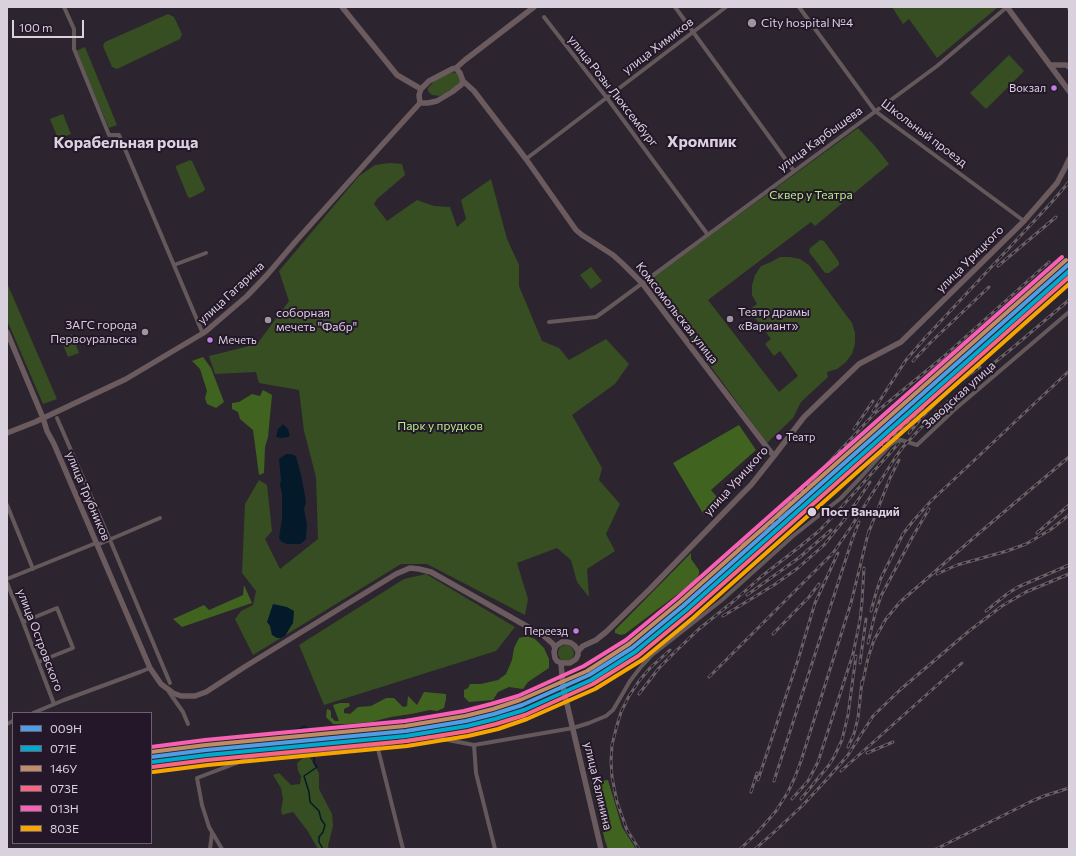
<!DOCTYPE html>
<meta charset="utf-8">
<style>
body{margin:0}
#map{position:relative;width:1076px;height:856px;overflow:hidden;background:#2c252f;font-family:Commissioner,sans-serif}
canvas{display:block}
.frame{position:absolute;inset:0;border:8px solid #dad1de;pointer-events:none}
.legend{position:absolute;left:12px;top:712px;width:140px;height:132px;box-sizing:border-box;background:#241729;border:1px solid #6d6171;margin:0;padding:5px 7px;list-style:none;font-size:12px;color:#dad1de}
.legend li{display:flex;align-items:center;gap:8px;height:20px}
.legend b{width:20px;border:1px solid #6d6171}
.scale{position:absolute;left:12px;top:20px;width:72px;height:18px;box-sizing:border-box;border:2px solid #dad1de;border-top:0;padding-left:5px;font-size:12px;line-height:14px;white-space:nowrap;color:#dad1de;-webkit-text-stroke:3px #241729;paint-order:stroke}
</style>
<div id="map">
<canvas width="1076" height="856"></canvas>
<div class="frame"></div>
<ul class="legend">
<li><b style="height:5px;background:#4d9ee5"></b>009Н</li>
<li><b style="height:5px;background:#00a9ce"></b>071Е</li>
<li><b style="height:5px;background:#c18c65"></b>146У</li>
<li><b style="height:5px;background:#fa6682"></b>073Е</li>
<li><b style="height:5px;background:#f860b3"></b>013Н</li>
<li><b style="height:5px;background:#f7a600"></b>803Е</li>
</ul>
<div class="scale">100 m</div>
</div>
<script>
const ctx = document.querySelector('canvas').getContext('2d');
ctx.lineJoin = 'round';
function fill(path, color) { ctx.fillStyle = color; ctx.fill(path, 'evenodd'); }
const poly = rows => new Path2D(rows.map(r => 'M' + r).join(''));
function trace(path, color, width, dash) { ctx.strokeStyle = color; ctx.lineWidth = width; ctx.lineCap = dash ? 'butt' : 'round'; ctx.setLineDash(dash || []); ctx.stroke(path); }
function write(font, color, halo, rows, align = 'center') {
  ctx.font = font + ' Commissioner,sans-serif'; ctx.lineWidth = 4; ctx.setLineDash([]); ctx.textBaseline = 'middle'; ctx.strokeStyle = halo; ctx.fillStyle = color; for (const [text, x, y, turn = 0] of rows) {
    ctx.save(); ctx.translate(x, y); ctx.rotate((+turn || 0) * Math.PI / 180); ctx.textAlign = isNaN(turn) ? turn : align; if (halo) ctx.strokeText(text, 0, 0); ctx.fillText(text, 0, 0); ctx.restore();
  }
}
fill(poly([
 [892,7,998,7,937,58,909,19,903,24],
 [168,14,174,17,182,34,180,39,117,69,112,67,103,46,105,42],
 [85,47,117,125,109,128,76,51],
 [1009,55,1024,71,986,109,970,93],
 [450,72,457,73,460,77,461,82,446,93,439,96,432,95,428,91,428,88,435,80],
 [63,114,71,134,58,139,50,119],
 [858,128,875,146,889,164,815,226,811,222,708,300,779,392,798,376,780,351,774,356,765,344,771,339,749,310,757,304,752,295,752,285,755,275,761,266,771,262,780,257,790,257,800,259,809,265,852,323,855,333,855,344,852,354,846,362,837,369,827,372,828,377,801,402,793,418,767,443,648,281],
 [190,160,192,161,205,189,204,191,190,198,188,197,176,168,176,166],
 [390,163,402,164,405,175,377,199,374,204,387,221,417,200,434,206,450,207,457,227,466,219,461,200,491,179,507,239,519,265,519,286,542,341,559,348,569,360,606,339,629,364,615,384,572,415,602,468,599,480,620,504,606,534,615,551,587,569,589,597,577,582,571,560,557,548,517,563,528,599,525,615,427,564,401,564,253,655,235,619,241,611,253,605,256,591,242,573,245,504,259,480,267,485,272,531,265,539,280,569,318,539,316,477,304,431,299,390,259,383,256,372,215,374,209,356,257,344,289,301,279,271,359,176,375,165],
 [820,240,824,241,839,262,839,265,829,273,825,273,809,252,810,248],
 [591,267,602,281,591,289,580,275],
 [7,283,57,399,43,404,7,320],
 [72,334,79,353,68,357,61,339],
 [426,574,515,627,496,651,324,705,299,645,404,579],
 '558 653a8 8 0 1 1 16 0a8 8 0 1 1-16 0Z',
 [309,756,319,773,319,789,332,814,333,826,328,846,329,849,318,849,307,830,293,812,282,815,281,810,283,799,281,788,273,775,279,773,291,785,300,784,301,776,298,771,297,763,304,757]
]), '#364e21');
fill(poly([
 [203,357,211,368,224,402,216,408,207,404,205,398,207,391,200,369,192,361],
 [263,390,272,395,268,437,265,447,264,473,259,475,253,430,240,419,238,412,232,409,232,403,239,402,252,394,260,396],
 [739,425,756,450,711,490,721,502,704,515,673,463],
 [691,553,691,559,699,570,699,574,697,578,691,584,625,634,621,635,615,633,615,630],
 [244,585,252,603,182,627,173,619,204,605,209,610,243,595],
 [527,636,535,639,544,648,549,659,549,668,528,682,523,689,509,687,498,692,493,700,469,702,464,697,464,690,468,688,470,684,481,684,498,680,506,674,512,660,514,648,519,638],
 [424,692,446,694,446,699,444,708,437,711,430,710,411,714,391,717,371,722,348,724,333,724,326,717,327,709,330,710,331,712,331,717,335,721,339,721,333,705,340,703,349,703,350,706,344,709,344,713,350,714,358,707,371,706,386,698,394,698,403,707,407,706,408,696,417,705],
 [608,780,622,827,636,849,608,849,605,841,591,782]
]), '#40631f');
fill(poly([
 [283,424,288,429,290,436,288,437,282,438,276,437,278,429],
 [286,454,291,454,296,456,302,479,306,502,304,509,307,524,306,539,304,541,300,544,287,544,282,542,279,538,282,518,282,493,280,485,281,480,279,459],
 [273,604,287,607,294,611,293,623,285,636,281,638,277,638,272,635,270,626,267,622]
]), '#041a2a');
trace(poly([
 [292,730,300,729,304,726,309,730,311,735],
 [314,755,314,763,317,767,304,776,309,792,310,802,319,811,321,819,325,825,323,832,319,837,319,842,323,849]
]), '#041a2a', 1.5);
trace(poly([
 [64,7,74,29,74,49,109,135,119,135,203,334],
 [675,7,794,171],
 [799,7,875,111,1024,221],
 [544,17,607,98,708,235],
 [526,159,726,7],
 [174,265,206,253],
 [549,322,596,317,610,307,937,66,1007,7],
 [57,418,110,540,170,683],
 [7,505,33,569],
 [97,545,160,518],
 [7,579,96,543],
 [7,583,23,622,54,704],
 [23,622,57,608,73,648,38,662],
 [169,692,183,712,188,724],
 [33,713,64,700,140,672,150,668],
 [7,724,13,721],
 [377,745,403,849],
 [474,745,476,773,495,849],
 [210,849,212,833],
 [222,849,209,827,202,805,197,778,255,756,377,745,432,737,474,745,573,728,589,723,606,716,613,710,616,705,630,681,640,668,652,655,722,600,793,536,841,498,863,475,890,445,897,440,901,440,917,445,954,410,1069,312]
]), '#64585b', 4);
trace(poly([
 [342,7,397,75,421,89],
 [1007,7,1069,91],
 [1050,65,1066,65,1069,67],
 [456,68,460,73,463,81,461,85,452,92,437,101,428,103,420,103,419,95,421,89,429,81,452,69,456,68],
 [456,68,465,60,534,7],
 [463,81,474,91,526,159,576,230,582,235,613,255,623,264,642,283,766,446,774,456],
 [7,332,43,418,47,431,54,444,150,668,161,684,173,693,181,696,195,696,206,692,246,666,396,574,410,568,419,569,431,572,544,636,553,644,555,648],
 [7,433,35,422,126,379,205,332,247,296,267,275,296,241,381,146,420,103],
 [562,642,567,642,571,643,575,646,578,651,578,655,576,659,570,663,561,663,557,661,555,658,554,652,555,648,556,646,562,642],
 [578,651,583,646,596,640,606,632,650,589,741,495,751,485,774,456,804,417,859,364,901,342,1024,221,1057,183,1065,168,1069,159],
 [561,663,563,687,601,849]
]), '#6b5b5e', 5.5);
const rail = poly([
 [1068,7,1069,9],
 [998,266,1056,217],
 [913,361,930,343,989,287],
 [974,369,1069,284],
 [873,411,906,360,925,338,1051,203,1069,182],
 [854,429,873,401],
 [909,433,924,415,938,401,960,381,980,367],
 [883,445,923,408],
 [778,514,803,490,875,413,942,358,1049,262],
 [843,517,856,503,870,482],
 [1037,533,1069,505],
 [868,534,890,478,899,460],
 [738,548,799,504],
 [937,574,957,565,1007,551,1026,544,1050,530,1069,515],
 [747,595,800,557,831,530],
 [727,607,762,576,798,548,819,531,837,512,899,443],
 [871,611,876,593,881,578,903,534,913,521,931,501,1069,371],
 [986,611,1007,594,1018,587,1069,565],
 [723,616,774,585,798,568,824,545,848,515],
 [773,634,809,597,819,584],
 [868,643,875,614,881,596,913,536,929,509],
 [860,663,866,619],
 [709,677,833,553,851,527,895,458,903,447,929,419,943,406,973,380,1010,350,1069,300],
 [862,685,868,658,874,640,886,619,900,602,978,534,1069,457],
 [639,694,659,668,676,651,699,629,730,604],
 [848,747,854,734,858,718,862,681],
 [867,753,893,742],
 [841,771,962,663],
 [758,780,798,660,815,603,838,553],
 [774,781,852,540,859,522],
 [751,792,757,773],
 [792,799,808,781,818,762,853,654,860,620,862,602,864,568],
 [801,799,829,765,834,757,842,740,848,715,856,656],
 [769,837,802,806,829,777,848,755,873,716,901,689,969,631,1002,606,1026,592,1069,574],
 [639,849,627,830,617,802,612,777,611,761,612,745,616,729,621,712,629,696,639,681,650,668,670,650],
 [740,849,756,834,776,811,788,792,795,777,801,761,851,603,869,530],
 [755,849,773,833],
 [936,849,1032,801,1044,796,1069,788]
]);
trace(rail, '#6a6165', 3);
trace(rail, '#241729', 1.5, [4.5]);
trace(poly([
 [151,757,206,750,406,731,466,721,494,714,522,705,589,675,632,648,683,606,1069,264]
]), '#4d9ee5', 4);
trace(poly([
 [152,762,207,755,406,736,467,726,495,719,524,710,591,680,635,652,686,610,1069,271]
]), '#00a9ce', 4);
trace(poly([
 [151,752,206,745,405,726,465,716,493,709,520,700,587,671,629,644,680,602,1066,260]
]), '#c18c65', 4);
trace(poly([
 [152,767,207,760,407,741,468,731,496,724,525,715,593,684,638,656,690,613,1069,277]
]), '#fa6682', 4);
trace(poly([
 [151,747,205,740,405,721,464,711,491,704,518,696,584,666,626,640,677,598,1062,257]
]), '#f860b3', 4);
trace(poly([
 [153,772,208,765,407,746,468,736,498,729,527,719,595,689,642,660,693,618,1069,284]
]), '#f7a600', 4);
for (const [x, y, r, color] of [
 [752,23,5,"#9d95a1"],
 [1054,88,3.5,"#c07fdc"],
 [730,319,4,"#9d95a1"],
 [268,320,4,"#9d95a1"],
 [145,332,4,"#9d95a1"],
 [210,340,3.5,"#c07fdc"],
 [779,437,3.5,"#c07fdc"],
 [812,512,5,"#dad1de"],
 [576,631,3.5,"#c07fdc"]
]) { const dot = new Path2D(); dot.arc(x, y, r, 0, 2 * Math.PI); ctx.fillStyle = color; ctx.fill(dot); trace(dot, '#241729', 1.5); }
write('11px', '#dad1de', '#241729', [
 ["Вокзал",1046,88],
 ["Мечеть",218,340,"left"],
 ["Театр",786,437,"left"],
 ["Переезд",568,631]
], 'right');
write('12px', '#dad1de', '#241729', [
 ["City hospital №4",761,23],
 ["Театр драмы",738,312],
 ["«Вариант»",738,326],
 ["соборная",276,313],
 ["мечеть \"Фабр\"",276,327],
 ["ЗАГС города",137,325,"right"],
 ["Первоуральска",137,339,"right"]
], 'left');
write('12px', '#dad1de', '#241729', [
 ["улица Химиков",658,46,-37],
 ["улица Розы Люксембург",613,91,52],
 ["Школьный проезд",924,133,37],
 ["улица Карбышева",820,139,-36],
 ["улица Урицкого",970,259,-45],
 ["улица Гагарина",231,293,-43],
 ["Комсомольская улица",677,313,52],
 ["Заводская улица",959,395,-42],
 ["улица Урицкого",736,481,-48],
 ["улица Трубников",88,496,67],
 ["улица Островского",40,640,69],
 ["улица Калинина",598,786,77]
]);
write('12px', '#b3f086', '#241729', [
 ["Сквер у Театра",811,195],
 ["Парк у прудков",440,426]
]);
write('bold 12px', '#dad1de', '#241729', [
 ["Пост Ванадий",821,512]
], 'left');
write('bold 16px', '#dad1de', '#241729', [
 ["Хромпик",702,142],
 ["Корабельная роща",126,143]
]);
</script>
